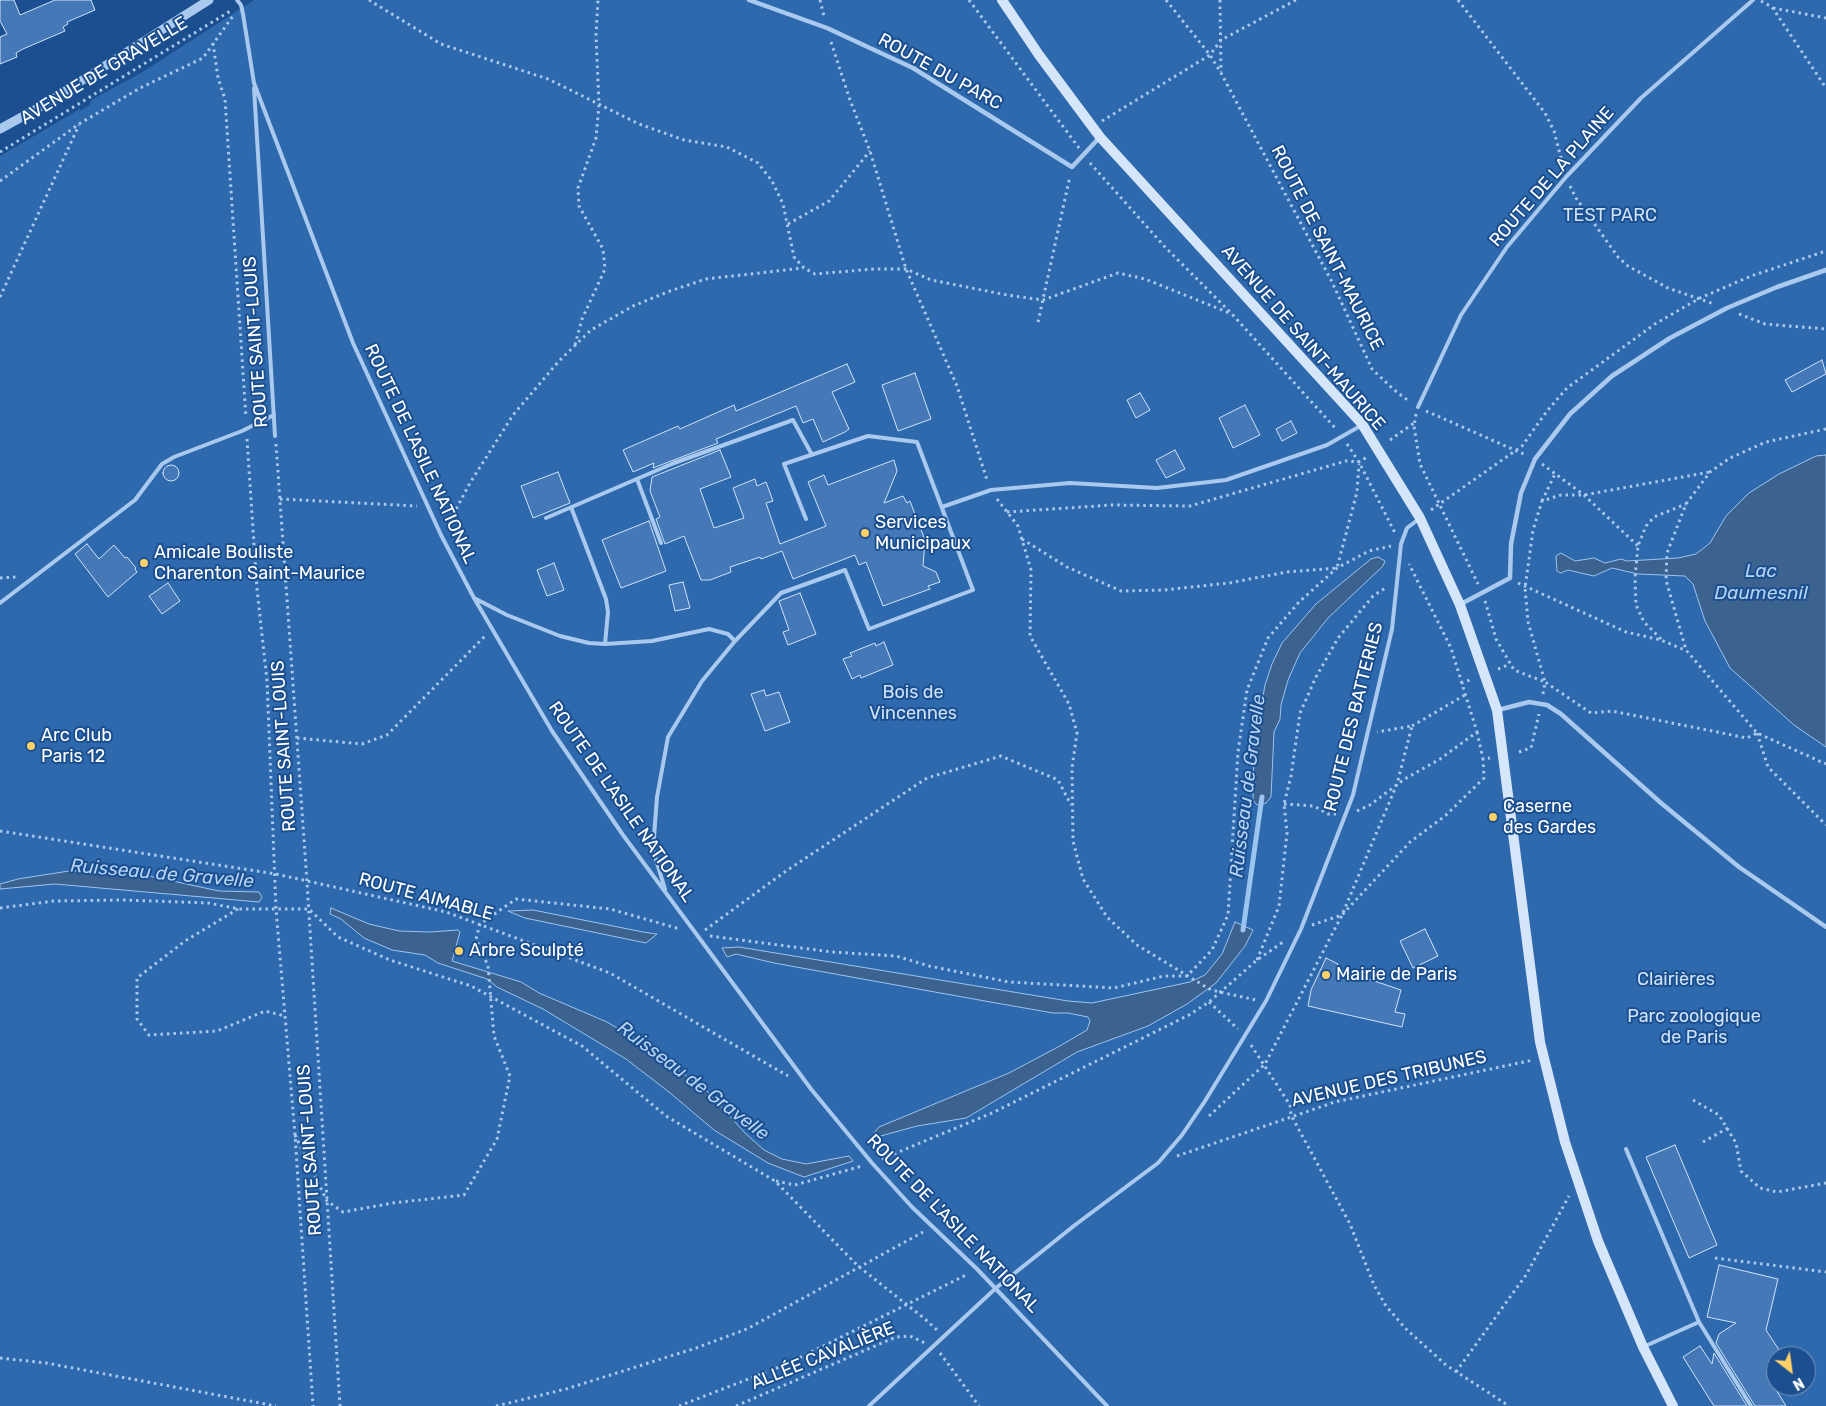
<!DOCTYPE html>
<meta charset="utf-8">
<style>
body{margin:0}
#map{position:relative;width:1826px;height:1406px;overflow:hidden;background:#1b4f8f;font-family:Rubik,sans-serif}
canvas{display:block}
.north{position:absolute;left:1766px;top:1346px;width:50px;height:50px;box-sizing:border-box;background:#1b4f8f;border:1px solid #7695bc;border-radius:50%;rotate:150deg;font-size:14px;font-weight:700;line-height:20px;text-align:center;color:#fff}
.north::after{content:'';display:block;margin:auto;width:18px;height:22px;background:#ffd166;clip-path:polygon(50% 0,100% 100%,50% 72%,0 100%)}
</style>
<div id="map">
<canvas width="1826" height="1406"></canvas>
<div class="north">N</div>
</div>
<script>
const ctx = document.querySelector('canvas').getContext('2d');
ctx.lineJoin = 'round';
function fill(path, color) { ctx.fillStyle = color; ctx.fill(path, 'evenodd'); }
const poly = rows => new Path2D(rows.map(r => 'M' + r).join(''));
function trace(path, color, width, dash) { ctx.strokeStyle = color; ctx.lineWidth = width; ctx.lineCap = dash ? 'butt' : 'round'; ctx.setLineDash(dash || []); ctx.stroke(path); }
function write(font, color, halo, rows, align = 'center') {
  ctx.font = font + ' Rubik,sans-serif'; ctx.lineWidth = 4; ctx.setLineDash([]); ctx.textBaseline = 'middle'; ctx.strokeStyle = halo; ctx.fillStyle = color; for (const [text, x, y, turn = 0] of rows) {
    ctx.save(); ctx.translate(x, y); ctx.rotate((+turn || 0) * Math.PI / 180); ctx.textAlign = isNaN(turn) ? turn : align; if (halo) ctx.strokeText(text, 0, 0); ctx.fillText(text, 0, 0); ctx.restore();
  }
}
fill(poly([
 [254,0,1826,0,1826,1406,0,1406,0,156,80,109,80,111,90,105,91,100,141,73],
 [1776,1356,1806,1356,1806,1386,1776,1386]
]), '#2e69ad');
const water = poly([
 [1826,455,1826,747,1794,725,1730,668,1705,621,1693,584,1685,576,1638,574,1612,568,1594,576,1568,570,1561,573,1557,571,1556,556,1561,553,1575,561,1594,558,1605,563,1621,559,1627,561,1678,558,1696,554,1710,543,1726,516,1749,493,1779,474,1816,456,1826,455],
 [1378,557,1385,561,1383,566,1328,618,1300,653,1288,680,1281,705,1280,719,1274,732,1271,797,1266,803,1257,805,1253,800,1254,747,1265,685,1272,664,1282,643,1316,604,1371,559,1378,557],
 [69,871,108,871,135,873,219,891,259,892,262,897,259,902,55,884,0,889,0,884,18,879,69,871],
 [331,908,369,924,399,931,430,932,458,930,460,932,452,961,521,982,539,993,607,1022,641,1042,708,1092,745,1133,764,1150,782,1159,806,1164,849,1156,853,1161,804,1177,768,1163,714,1130,669,1092,626,1059,543,1009,497,987,487,979,438,963,425,955,392,950,364,938,341,919,330,914,331,908],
 [533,910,643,932,657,934,646,943,525,918,508,911,533,910],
 [1235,922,1253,930,1245,946,1216,983,1187,1004,1148,1026,1077,1052,966,1118,917,1126,877,1137,874,1133,879,1127,1009,1073,1058,1047,1087,1030,1090,1021,1088,1017,1068,1013,1053,1013,996,1003,774,963,736,954,727,957,722,948,739,947,1068,1001,1092,1003,1190,982,1205,975,1222,954,1235,922]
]);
fill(water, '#3c6290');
trace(water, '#9cc4f0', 1);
trace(poly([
 [1243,930,1262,797]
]), '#9cc4f0', 5);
const building = poly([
 [0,0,14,0,20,15,55,0,91,0,95,10,67,22,68,24,63,27,65,31,23,49,16,53,17,57,0,64,0,37,7,34,0,21,0,0],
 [1822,360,1826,374,1792,392,1785,380,1822,360],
 [847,364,855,382,832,392,849,429,845,432,823,442,813,419,803,423,796,406,716,439,718,443,653,468,654,463,633,472,623,450,678,426,680,429,734,405,736,411,847,364],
 [915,373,931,419,898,431,882,385,915,373],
 [1140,393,1150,410,1136,418,1127,400,1140,393],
 [1245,405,1260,435,1233,448,1219,418,1245,405],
 [1291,421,1297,433,1282,441,1276,429,1291,421],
 [720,450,731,477,700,489,714,528,744,518,733,488,755,479,757,486,766,482,773,501,766,503,780,544,826,526,808,482,824,475,828,485,894,460,897,471,884,503,903,496,907,503,910,501,925,540,923,566,936,572,940,582,928,586,930,589,883,606,866,562,859,565,855,555,793,579,782,551,761,559,760,557,730,567,731,572,710,580,701,580,684,536,665,544,656,519,660,517,650,491,652,477,720,450],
 [1175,450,1185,469,1166,478,1156,460,1175,450],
 '163 473a8 8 0 1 1 16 0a8 8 0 1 1-16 0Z',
 [558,472,570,503,533,518,521,486,558,472],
 [649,521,666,571,621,588,602,540,649,521],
 [87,544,99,559,114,545,125,558,127,557,136,568,135,569,137,572,108,597,75,554,87,544],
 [554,563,564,590,547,596,537,570,554,563],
 [683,582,690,608,675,611,669,585,683,582],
 [168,583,180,601,162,614,149,596,168,583],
 [800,593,816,634,788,645,783,632,789,630,779,601,800,593],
 [884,642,893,665,861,678,860,675,852,679,843,659,852,656,850,653,875,643,876,646,884,642],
 [764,690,766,696,779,692,790,722,765,731,751,694,764,690],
 [1425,929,1438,956,1413,968,1400,941,1425,929],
 [1326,958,1338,964,1336,968,1401,990,1395,1012,1405,1014,1402,1027,1308,1006,1311,990,1326,958],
 [1675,1145,1717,1245,1689,1258,1646,1157,1675,1145],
 [1719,1265,1778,1279,1766,1330,1783,1356,1776,1356,1776,1376,1770,1380,1786,1406,1755,1406,1716,1343,1719,1334,1736,1323,1707,1317,1719,1265],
 [1700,1346,1712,1364,1714,1353,1747,1406,1714,1406,1683,1357,1700,1346]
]);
fill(building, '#4478b7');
trace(building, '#cfe3fa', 1);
trace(poly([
 [369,0,441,44,548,79,639,124,684,140,727,147,758,163,772,181,783,204,794,257,804,268,815,274,874,269,906,269,931,280,1007,295,1043,300,1118,273,1145,279,1232,314],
 [820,0,824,16],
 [969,0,1079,148],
 [1166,0,1210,55,1221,73,1332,282,1372,369,1393,389,1410,402],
 [1220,0,1221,72],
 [1458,0,1545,113,1554,131,1563,166],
 [1761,1,1772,7,1826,88],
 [1773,8,1826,18],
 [831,42,850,100,870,151,906,269,957,386,987,480],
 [213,43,218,78,225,99,246,418],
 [1102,121,1210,55,1221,40,1296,0],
 [0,152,232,10],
 [1090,163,1165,247,1232,314,1337,430],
 [0,181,79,124,140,88,203,58,233,16],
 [1570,186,1576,198,1618,257,1628,266,1668,288,1714,304],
 [788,224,829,201,870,151],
 [0,297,79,125],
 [1739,314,1765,324,1826,329],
 [1038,322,1070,176],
 [575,345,582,319,605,269,603,249,579,206,578,188,596,138,599,105,596,35,598,0],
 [1426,411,1526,455],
 [1416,414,1414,426,1420,464,1478,584],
 [1826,429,1766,442,1730,458,1710,472,1686,504,1667,553,1666,580,1686,650,1757,733,1826,764],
 [247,439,257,589,267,681,276,909,295,1135,313,1406],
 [1390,440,1414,423],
 [276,444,307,882,340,1406],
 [1347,444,1359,462,1395,533],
 [1542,464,1584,495,1638,546],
 [280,499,417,506],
 [997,499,1018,526,1031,570,1030,636,1069,704,1077,733,1072,768,1073,841,1083,879,1107,917,1137,945,1211,990,1256,1000],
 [1542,501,1556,472],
 [1431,510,1522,446,1547,411,1567,388,1655,324,1700,298,1751,276,1826,251],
 [1007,512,1112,505,1190,506,1346,461,1359,462,1367,457],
 [447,526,470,483,513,415,559,361,591,330,633,306,670,291,706,279,803,268],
 [1022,539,1067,567,1121,591,1164,590,1229,583,1287,572,1337,568,1357,492,1359,464],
 [0,578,17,577],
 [1518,583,1626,632,1661,640,1685,650],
 [1485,601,1496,639,1514,670,1545,682,1528,622,1525,588,1533,530,1542,501,1561,495,1584,495,1710,472],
 [1661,639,1644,622,1636,605,1635,578,1638,546,1646,526,1654,517,1686,504],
 [1498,669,1510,664],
 [1461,683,1470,680],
 [1543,694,1545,682,1591,713,1612,711,1747,738,1757,733],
 [1412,726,1465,695],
 [1477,732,1483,759],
 [1757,733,1768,767,1826,825],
 [297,738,362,744,387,735,486,635],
 [1519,752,1531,748,1539,714],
 [1284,804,1314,806,1328,814,1336,814],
 [1357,811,1370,805,1403,780,1440,759,1477,732,1451,648,1409,564],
 [0,831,276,874,446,912,610,973,788,1076],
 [0,908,54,901,125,900,208,903,239,909,309,909,338,937,390,960,471,986,582,1046,666,1116,775,1181,858,1266,925,1319,938,1331],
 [238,909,185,941,137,978,137,1019,149,1035,217,1031,265,1011,285,1016],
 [1312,925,1342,915,1410,842,1445,816,1484,778,1483,759,1490,758],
 [705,930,786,871,927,778,1001,756,1058,780,1071,805],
 [710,936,832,952,896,956,929,966,1009,982,1114,988,1164,976,1187,976,1212,950,1228,915,1238,752,1247,690,1268,638,1299,602,1337,568,1369,551,1391,546],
 [1257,960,1279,906,1287,833,1284,804,1291,776,1300,713,1316,677,1338,638,1373,596,1387,587],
 [1209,1002,1238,1029],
 [1251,1045,1290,1105,1291,1115,1350,1224,1374,1285,1386,1306,1406,1329,1446,1365,1509,1406],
 [1693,1100,1719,1115,1736,1143,1741,1171,1760,1188,1777,1192,1826,1183],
 [1209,1116,1265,1064,1342,915,1397,784,1412,726,1377,732],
 [295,1135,327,1201,343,1212,393,1203,464,1195,497,1139,510,1076,494,1036,488,966,476,939,480,924,516,899,610,909,680,929],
 [1703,1142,1728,1128],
 [1177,1156,1335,1102,1533,1060],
 [882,1159,992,1113,1189,1015,1209,1002,1257,960,1283,942],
 [776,1181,795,1185,862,1166],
 [1715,1258,1826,1272],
 [940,1353,979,1406],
 [0,1358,46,1363,276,1406],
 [1456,1372,1526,1275,1569,1196],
 [496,1406,566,1389,696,1348,747,1329,923,1232],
 [679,1406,787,1364,968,1274],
 [736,1406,896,1337,910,1336,925,1343]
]), '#a9c9ee', 3, [2.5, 4]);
trace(poly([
 [237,0,241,5,243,14,254,83,353,343,441,535,474,598,552,731,623,835,811,1089,872,1163,912,1207,977,1269,1107,1406],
 [254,88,275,436],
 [1418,407,1461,315,1507,247,1566,177,1641,98,1753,0],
 [637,479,661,543],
 [571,507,606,599,608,612,605,644],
 [942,507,991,490,1070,483,1157,488,1226,480,1327,445,1362,425],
 [546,518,674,463,793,420,811,453],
 [474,598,507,615,560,636,589,643,605,644,652,641,709,629,728,634,735,641],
 [0,603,135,500,162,464,174,457,242,431,274,415],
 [665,889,653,850,657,797,668,737,702,681,735,641,781,593,845,570,869,629,973,590,917,442,868,436,784,464,806,519],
 [1626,1149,1699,1322,1751,1406],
 [1643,1347,1699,1322],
 [869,1406,996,1288,1075,1225,1158,1163,1182,1135,1205,1101,1266,1001,1301,929,1353,795,1392,629,1401,544,1407,528,1419,519]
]), '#a9c9ee', 4);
trace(poly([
 [749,0,827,28,913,68,1072,167,1100,137],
 [1461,604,1510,578,1511,544,1521,493,1535,459,1570,414,1612,376,1670,338,1727,308,1777,287,1826,270],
 [1498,710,1529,702,1547,705,1561,714,1661,803,1739,867,1826,927]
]), '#a9c9ee', 4.5);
trace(poly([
 [0,129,40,107,209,0]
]), '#a9c9ee', 9);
trace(poly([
 [1002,0,1039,55,1100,137,1362,424,1420,518,1460,605,1497,710,1540,1042,1565,1142,1598,1241,1643,1347,1673,1406]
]), '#d6e6fa', 10);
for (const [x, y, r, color] of [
 [865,533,5,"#ffd166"],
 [144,563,5,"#ffd166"],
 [31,746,5,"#ffd166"],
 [1493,817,5,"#ffd166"],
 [459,951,5,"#ffd166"],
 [1326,975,5,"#ffd166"]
]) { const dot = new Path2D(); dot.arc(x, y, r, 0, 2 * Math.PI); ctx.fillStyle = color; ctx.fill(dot); trace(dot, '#1b4f8f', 2); }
write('18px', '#fff', '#1b4f8f', [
 ["AVENUE DE GRAVELLE",104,71,-31],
 ["ROUTE DU PARC",940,72,29],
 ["ROUTE DE LA PLAINE",1552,177,-49],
 ["ROUTE DE SAINT-MAURICE",1327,248,63],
 ["AVENUE DE SAINT-MAURICE",1303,338,49],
 ["ROUTE SAINT-LOUIS",256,342,-94],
 ["ROUTE DE L'ASILE NATIONAL",420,454,65],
 ["ROUTE DES BATTERIES",1354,717,-76],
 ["ROUTE SAINT-LOUIS",284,746,-94],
 ["ROUTE DE L'ASILE NATIONAL",621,802,55],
 ["ROUTE AIMABLE",426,897,15],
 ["AVENUE DES TRIBUNES",1389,1079,-13],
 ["ROUTE SAINT-LOUIS",310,1150,-94],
 ["ROUTE DE L'ASILE NATIONAL",953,1224,46],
 ["ALLÉE CAVALIÈRE",823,1356,-22]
]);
write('18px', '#cfe3fa', '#1b4f8f', [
 ["TEST PARC",1610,216],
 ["Bois de",913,693],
 ["Vincennes",913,714],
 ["Clairières",1676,980],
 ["Parc zoologique",1694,1017],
 ["de Paris",1694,1038]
]);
write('18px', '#fff', '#1b4f8f', [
 ["Services",875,523],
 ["Municipaux",875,544],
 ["Amicale Bouliste",154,553],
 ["Charenton Saint-Maurice",154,574],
 ["Arc Club",41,736],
 ["Paris 12",41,757],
 ["Caserne",1503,807],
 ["des Gardes",1503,828],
 ["Arbre Sculpté",469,951],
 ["Mairie de Paris",1336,975]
], 'left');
write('italic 19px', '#b5d3f5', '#1b4f8f', [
 ["Lac",1761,572],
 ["Daumesnil",1761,594],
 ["Ruisseau de Gravelle",1248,786,-83],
 ["Ruisseau de Gravelle",162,874,5],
 ["Ruisseau de Gravelle",693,1081,37]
]);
</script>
